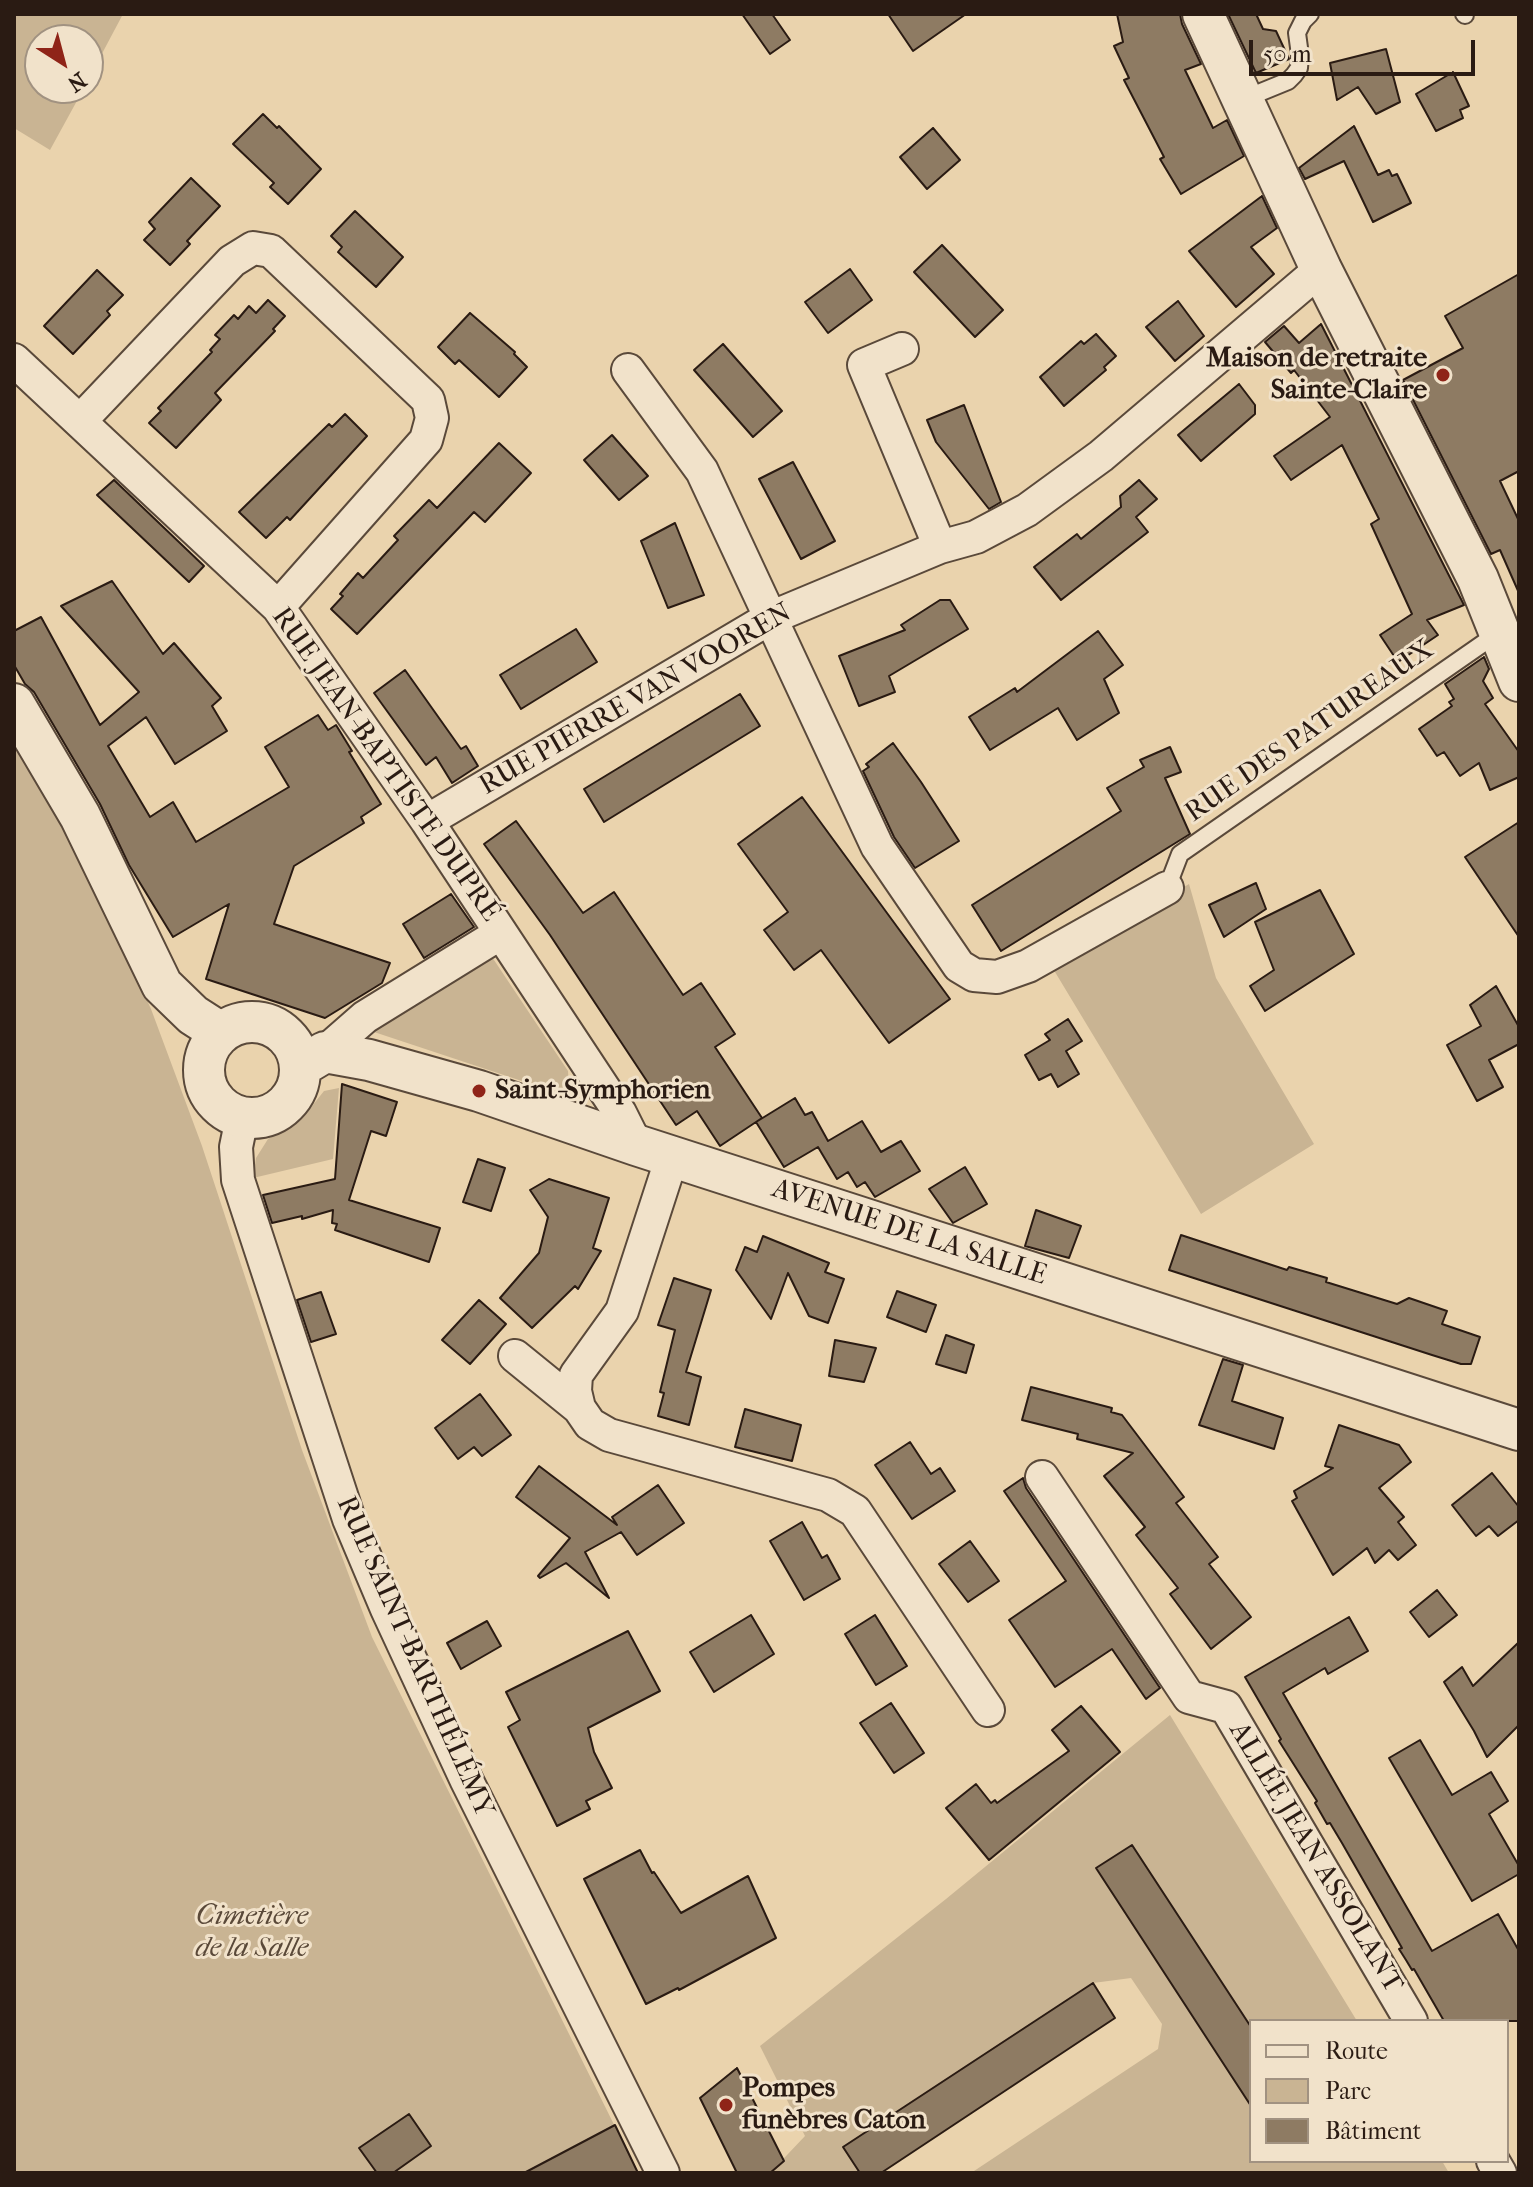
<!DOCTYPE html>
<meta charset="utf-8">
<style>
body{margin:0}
#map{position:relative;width:1533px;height:2187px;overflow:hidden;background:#ead3ad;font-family:"IM FELL French Canon",serif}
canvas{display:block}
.frame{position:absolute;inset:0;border:16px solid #2a1b13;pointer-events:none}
.legend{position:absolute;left:1249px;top:2019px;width:260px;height:144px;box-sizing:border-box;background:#f1e2ca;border:2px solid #a19281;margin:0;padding:10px 14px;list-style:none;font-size:24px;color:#2a1b13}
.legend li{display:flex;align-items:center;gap:16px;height:40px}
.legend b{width:40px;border:2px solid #a19281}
.north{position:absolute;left:24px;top:24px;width:80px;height:80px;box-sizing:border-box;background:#f1e2ca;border:2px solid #a19281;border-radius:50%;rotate:144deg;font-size:22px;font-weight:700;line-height:32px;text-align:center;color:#2a1b13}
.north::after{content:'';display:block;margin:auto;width:28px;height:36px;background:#8f2418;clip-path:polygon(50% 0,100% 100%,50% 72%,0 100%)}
.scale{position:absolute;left:1249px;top:40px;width:226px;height:36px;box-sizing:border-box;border:4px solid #2a1b13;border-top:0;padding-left:10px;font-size:24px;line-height:28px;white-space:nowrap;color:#2a1b13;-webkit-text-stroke:6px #f1e2ca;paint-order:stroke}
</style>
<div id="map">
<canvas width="1533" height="2187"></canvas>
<div class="frame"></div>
<ul class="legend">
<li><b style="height:10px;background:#f1e2ca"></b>Route</li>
<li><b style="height:22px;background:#c9b493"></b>Parc</li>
<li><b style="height:22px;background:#8e7b63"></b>Bâtiment</li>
</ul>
<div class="north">N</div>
<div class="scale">50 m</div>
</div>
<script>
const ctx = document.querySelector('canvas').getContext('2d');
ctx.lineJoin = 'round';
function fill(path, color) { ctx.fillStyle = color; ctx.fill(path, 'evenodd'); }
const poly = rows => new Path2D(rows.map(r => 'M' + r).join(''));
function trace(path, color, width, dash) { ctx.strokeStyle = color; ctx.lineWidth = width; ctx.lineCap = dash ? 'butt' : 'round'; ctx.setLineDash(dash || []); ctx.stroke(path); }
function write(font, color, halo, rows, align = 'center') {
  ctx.font = font + ' "IM FELL French Canon",serif'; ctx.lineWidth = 6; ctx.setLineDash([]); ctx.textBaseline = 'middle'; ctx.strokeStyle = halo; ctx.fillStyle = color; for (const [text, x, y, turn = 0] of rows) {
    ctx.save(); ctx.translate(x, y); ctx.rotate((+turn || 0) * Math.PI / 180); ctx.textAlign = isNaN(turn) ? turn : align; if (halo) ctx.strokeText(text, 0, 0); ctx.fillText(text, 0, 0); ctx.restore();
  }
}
fill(poly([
 [14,14,123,14,88,80,88,40,40,40,40,88,84,88,50,150,14,128],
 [14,738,90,876,151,1009,202,1146,302,1450,372,1637,638,2173,14,2173],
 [1189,884,1216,978,1314,1144,1201,1214,1052,967],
 [490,954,568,1071,569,1086,555,1092,365,1029],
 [339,1088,333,1159,253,1178,256,1158,268,1139,301,1120,324,1091],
 [1170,1715,1357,2021,1251,2021,1251,2161,1442,2161,1449,2173,971,2173,1158,2049,1162,2024,1131,1978,1093,1983,844,2148,860,2173,770,2173,805,2136,760,2046,946,1899]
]), '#c9b493');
const building = poly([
 [742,14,772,14,790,40,770,54,742,14],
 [888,14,966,14,913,51,888,14],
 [1117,14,1180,14,1182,24,1201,64,1185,70,1213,128,1227,120,1244,156,1181,194,1160,159,1164,157,1124,80,1129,78,1114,46,1123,42,1117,14],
 [1228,14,1256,14,1263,29,1276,31,1289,59,1256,73,1228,14],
 [1386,49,1400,102,1376,114,1358,87,1337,100,1330,63,1386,49],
 [1453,72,1469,106,1460,110,1463,118,1436,131,1416,94,1453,72],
 [263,114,277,128,279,126,321,169,288,204,270,187,274,183,233,144,263,114],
 [1354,126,1378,175,1389,170,1392,176,1397,174,1411,203,1373,222,1344,161,1305,179,1299,168,1354,126],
 [933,128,960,160,927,189,900,157,933,128],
 [191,178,220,206,187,241,190,244,170,265,144,240,155,229,149,222,191,178],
 [1262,196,1277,228,1251,247,1274,274,1236,307,1189,251,1262,196],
 [355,211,403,257,376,287,338,252,342,247,331,236,355,211],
 [942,245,1003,310,975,337,914,272,942,245],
 [850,269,872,300,828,333,805,302,850,269],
 [97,270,123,295,107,311,110,315,73,354,44,326,97,270],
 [1519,274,1519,471,1500,481,1519,521,1519,593,1500,550,1491,554,1403,380,1463,348,1445,316,1519,274],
 [268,300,285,316,273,329,275,331,215,393,221,400,176,448,149,423,161,411,158,408,212,352,210,350,220,339,215,335,234,315,238,319,249,306,256,313,268,300],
 [1178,301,1204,336,1175,361,1146,327,1178,301],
 [470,313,515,352,514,354,527,367,499,397,459,360,455,364,438,347,470,313],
 [1321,324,1464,605,1427,620,1438,635,1398,662,1380,635,1412,614,1371,524,1379,519,1342,445,1291,480,1274,456,1330,417,1294,370,1291,373,1265,342,1284,326,1299,343,1321,324],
 [1096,334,1116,356,1104,367,1106,370,1064,406,1040,377,1081,341,1084,344,1096,334],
 [723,344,782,411,753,437,694,370,723,344],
 [1239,384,1255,405,1255,414,1201,461,1178,435,1239,384],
 [964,405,1001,502,989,509,936,442,927,420,964,405],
 [345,414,367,436,290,520,287,517,266,538,239,512,329,424,332,427,345,414],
 [612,435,648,476,619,500,584,460,612,435],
 [499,443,531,473,485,522,474,512,357,634,331,609,343,596,340,594,358,573,363,578,398,540,394,536,429,500,437,508,499,443],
 [793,462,835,541,801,559,759,479,793,462],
 [114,480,204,566,189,582,97,495,114,480],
 [1139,480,1157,499,1136,517,1148,532,1061,600,1034,567,1077,534,1081,539,1121,507,1120,496,1139,480],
 [675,523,704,595,668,608,641,541,675,523],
 [112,581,163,654,174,643,221,698,212,706,227,731,175,764,146,717,108,746,150,817,173,802,196,842,289,787,265,747,318,715,328,730,336,725,352,751,349,752,381,804,361,817,364,823,294,866,274,924,390,963,382,983,325,1018,206,979,229,904,173,937,129,865,100,804,34,692,25,684,14,665,14,631,41,617,100,725,139,692,61,606,112,581],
 [940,600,950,600,968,629,889,676,895,692,859,706,839,656,905,630,901,625,940,600],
 [576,629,597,662,521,709,500,675,576,629],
 [1098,631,1123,665,1104,679,1119,713,1077,740,1058,708,990,750,969,717,1015,688,1017,692,1098,631],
 [1484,657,1489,669,1483,681,1493,698,1485,704,1519,752,1519,777,1490,790,1479,763,1460,776,1444,752,1437,756,1419,729,1452,706,1449,702,1454,699,1445,684,1484,657],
 [405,670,461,749,466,746,478,766,452,783,436,757,426,765,374,693,405,670],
 [740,694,760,726,604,822,584,789,740,694],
 [893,743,921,782,959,841,915,868,894,837,863,771,869,767,866,764,893,743],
 [1170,747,1181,772,1165,778,1190,834,1001,951,972,905,1121,811,1107,788,1144,767,1140,760,1170,747],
 [802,797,950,999,889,1043,821,950,794,970,764,930,788,912,738,844,802,797],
 [516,821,583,913,614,892,683,995,701,983,735,1034,715,1047,762,1118,720,1146,697,1111,676,1125,550,935,484,844,516,821],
 [1519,822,1519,937,1465,857,1519,822],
 [1256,883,1266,909,1224,937,1209,905,1256,883],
 [1320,890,1354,954,1265,1011,1250,986,1274,970,1255,922,1320,890],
 [451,894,474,927,424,958,403,924,451,894],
 [1496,986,1519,1027,1519,1044,1489,1060,1503,1087,1477,1101,1447,1045,1481,1026,1470,1005,1496,986],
 [1068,1019,1082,1041,1066,1051,1079,1074,1058,1087,1051,1074,1039,1080,1025,1055,1050,1040,1045,1034,1068,1019],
 [342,1084,397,1102,386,1136,371,1131,349,1200,440,1228,429,1262,335,1230,337,1224,332,1223,333,1210,302,1219,302,1216,272,1223,263,1195,335,1179,342,1084],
 [795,1098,805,1115,812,1112,828,1141,862,1121,881,1152,901,1141,920,1171,875,1197,865,1182,857,1187,848,1172,837,1179,818,1147,784,1167,756,1122,795,1098],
 [478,1159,505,1168,491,1211,463,1202,478,1159],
 [965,1167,987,1204,953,1223,929,1189,965,1167],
 [549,1179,609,1198,593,1248,601,1251,578,1289,575,1286,532,1328,500,1298,539,1253,548,1217,530,1190,549,1179],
 [1036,1210,1081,1226,1069,1258,1025,1246,1036,1210],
 [1181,1235,1287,1270,1289,1267,1327,1278,1326,1282,1397,1304,1409,1298,1447,1311,1442,1324,1480,1337,1471,1364,1461,1364,1432,1355,1169,1270,1181,1235],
 [763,1236,829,1263,825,1272,844,1279,828,1323,809,1316,788,1273,771,1319,736,1270,745,1247,757,1252,763,1236],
 [674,1278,711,1290,686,1372,701,1377,689,1425,658,1416,664,1393,660,1392,675,1330,658,1325,674,1278],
 [897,1291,936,1305,926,1332,887,1317,897,1291],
 [321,1292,336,1334,311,1342,297,1300,321,1292],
 [479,1300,506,1324,470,1364,442,1340,479,1300],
 [946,1335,974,1345,966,1373,936,1364,946,1335],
 [835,1340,876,1348,864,1382,829,1376,835,1340],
 [1223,1359,1243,1365,1232,1401,1283,1418,1274,1449,1199,1425,1223,1359],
 [1031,1387,1112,1408,1111,1412,1122,1415,1184,1497,1176,1503,1218,1557,1209,1564,1251,1617,1211,1649,1170,1594,1178,1588,1136,1535,1145,1527,1104,1476,1133,1453,1077,1439,1078,1434,1022,1420,1031,1387],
 [480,1394,511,1435,482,1456,474,1447,458,1459,435,1428,480,1394],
 [745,1409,801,1425,792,1461,735,1447,745,1409],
 [1339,1425,1399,1445,1411,1462,1379,1488,1404,1517,1398,1522,1416,1545,1398,1560,1389,1550,1375,1563,1367,1548,1333,1575,1292,1501,1297,1498,1294,1491,1333,1468,1325,1466,1339,1425],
 [910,1442,931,1474,940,1468,955,1491,912,1519,875,1465,910,1442],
 [539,1466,617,1525,612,1517,658,1485,684,1523,637,1555,621,1532,585,1552,609,1598,566,1563,540,1578,538,1576,570,1538,516,1497,539,1466],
 [1492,1473,1519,1507,1519,1520,1498,1536,1489,1526,1476,1536,1452,1505,1492,1473],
 [1023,1478,1026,1488,1160,1688,1146,1699,1112,1649,1055,1687,1009,1620,1066,1581,1004,1491,1023,1478],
 [802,1522,822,1558,827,1555,840,1579,804,1600,770,1541,802,1522],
 [970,1541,999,1581,968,1602,939,1564,970,1541],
 [1437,1590,1457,1615,1429,1637,1410,1612,1437,1590],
 [751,1615,774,1654,714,1692,690,1652,751,1615],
 [875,1615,907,1666,876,1685,845,1634,875,1615],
 [1349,1617,1368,1651,1328,1674,1325,1668,1283,1693,1432,1951,1498,1914,1519,1951,1519,2021,1444,2021,1414,1969,1412,1970,1406,1960,1399,1949,1402,1948,1342,1843,1330,1823,1327,1824,1315,1803,1317,1801,1279,1741,1281,1739,1245,1677,1349,1617],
 [487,1621,501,1646,461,1669,447,1643,487,1621],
 [628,1631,660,1691,588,1728,594,1752,612,1788,586,1801,590,1809,557,1826,508,1727,520,1720,506,1692,628,1631],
 [1519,1642,1519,1725,1487,1757,1474,1731,1444,1682,1462,1667,1473,1686,1519,1642],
 [891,1703,924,1753,894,1773,860,1723,891,1703],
 [1081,1706,1120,1752,989,1860,946,1808,976,1784,991,1803,995,1800,997,1803,1069,1751,1052,1730,1081,1706],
 [1420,1740,1452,1795,1491,1772,1508,1801,1489,1814,1519,1866,1519,1874,1472,1901,1389,1758,1420,1740],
 [1132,1845,1251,2027,1251,2106,1096,1868,1132,1845],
 [640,1850,652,1873,654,1872,681,1913,748,1876,776,1938,679,1990,678,1988,646,2004,584,1879,640,1850],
 [1093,1983,1115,2018,881,2173,860,2173,843,2147,1093,1983],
 [737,2068,784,2161,770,2173,737,2173,700,2098,737,2068],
 [409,2114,431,2146,393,2173,377,2173,359,2148,409,2114],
 [615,2125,638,2173,524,2173,615,2125]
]);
fill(building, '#8e7b63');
trace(building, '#2a1b13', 2);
const service = poly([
 [1464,14,1465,15],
 [1244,99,1288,81,1294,75,1299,68,1300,55,1297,33,1303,21,1310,14],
 [1167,888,1180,854,1498,633]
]);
const minor = poly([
 [902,349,864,365,940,547],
 [14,360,278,607,427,821,620,1113,636,1145],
 [628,370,702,471,877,846,959,966,974,975,997,977,1028,966,1167,888],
 [80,421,232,261,253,248,271,251,428,400,432,418,426,440,278,607],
 [427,821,770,618,940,547,976,537,1027,510,1101,456,1321,269],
 [325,1052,365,1017,501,933],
 [242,1118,236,1147,238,1180,349,1519,387,1609,466,1779,663,2173],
 [672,1157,622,1311,576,1375,575,1391,579,1408,590,1424,609,1435,828,1495,855,1511,988,1710],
 [515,1356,579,1408],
 [1042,1477,1189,1697,1226,1707,1411,2021],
 [1493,2161,1500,2173]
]);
const tertiary = poly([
 [1203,14,1321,269,1478,579,1519,681],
 [14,704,80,816,162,985,193,1015,221,1033],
 '204 1070a48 48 0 1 1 96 0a48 48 0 1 1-96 0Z',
 [300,1067,325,1052,369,1060,479,1091,636,1145,1519,1430]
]);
trace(service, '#5a493a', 20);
trace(minor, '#5a493a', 36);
trace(tertiary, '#5a493a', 44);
trace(service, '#f1e2ca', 16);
trace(minor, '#f1e2ca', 32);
trace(tertiary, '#f1e2ca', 40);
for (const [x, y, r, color] of [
 [1443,375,8,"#8f2418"],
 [479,1091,8,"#8f2418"],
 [726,2105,8,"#8f2418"]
]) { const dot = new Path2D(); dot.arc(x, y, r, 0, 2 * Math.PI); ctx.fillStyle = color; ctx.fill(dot); trace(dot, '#f1e2ca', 3); }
write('bold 28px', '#2a1b13', '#f1e2ca', [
 ["Maison de retraite",1427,359,"right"],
 ["Sainte-Claire",1427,391,"right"],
 ["Saint-Symphorien",495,1091],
 ["Pompes",742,2089],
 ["funèbres Caton",742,2121]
], 'left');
write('28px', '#2a1b13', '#f1e2ca', [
 ["RUE PIERRE VAN VOOREN",636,700,-30],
 ["RUE DES PATUREAUX",1310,732,-35],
 ["RUE JEAN-BAPTISTE DUPRÉ",385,765,55],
 ["AVENUE DE LA SALLE",909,1233,18],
 ["RUE SAINT-BARTHÉLÉMY",414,1657,66],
 ["ALLÉE JEAN ASSOLANT",1315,1858,59]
]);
write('italic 28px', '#5a4939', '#f1e2ca', [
 ["Cimetière",252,1917],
 ["de la Salle",252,1949]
]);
</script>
